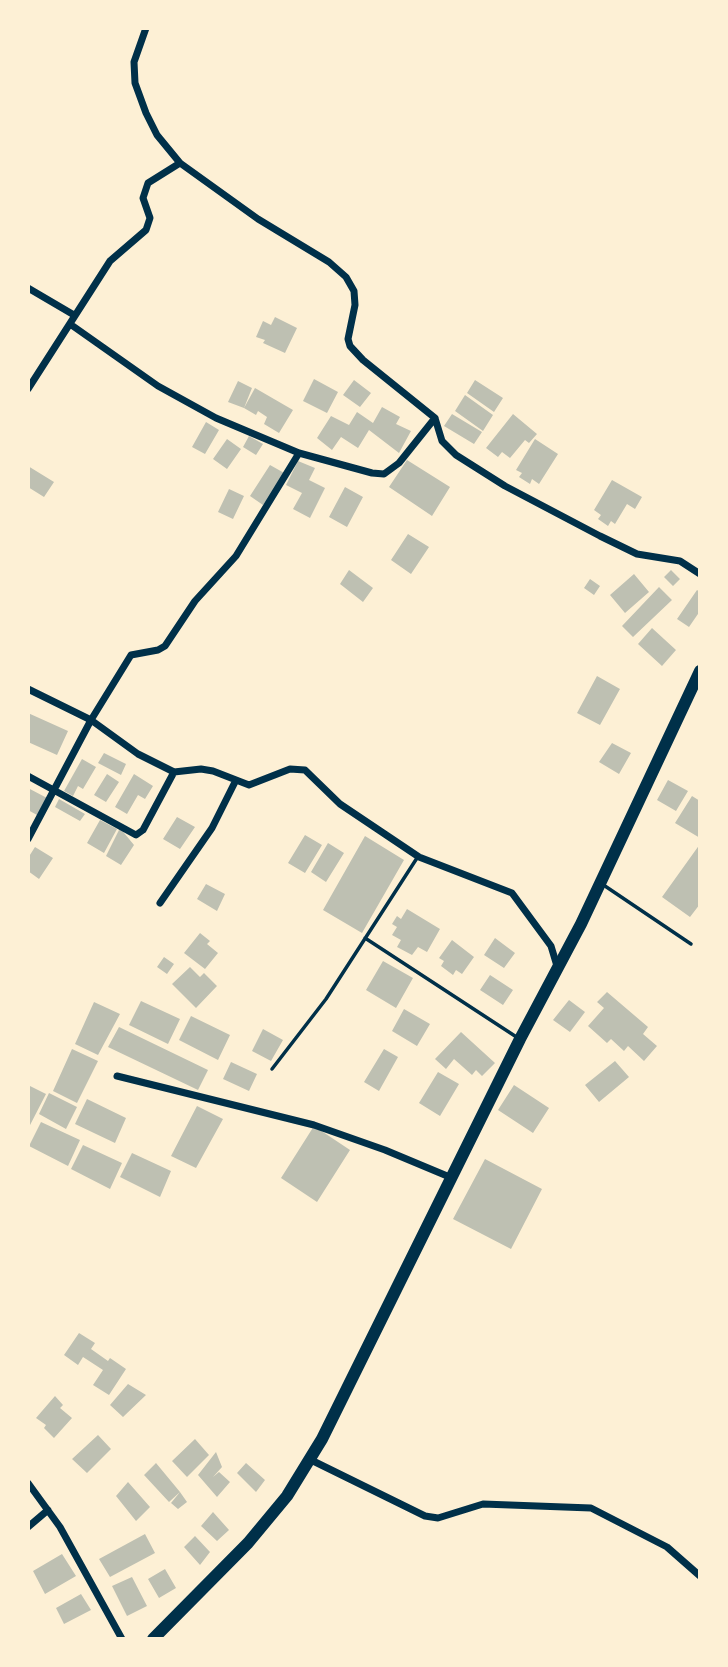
<!DOCTYPE html>
<style>
body{margin:0}
#map{position:relative;width:728px;height:1667px;overflow:hidden;background:#fdf0d5;font-family:"PT Sans Narrow",sans-serif}
canvas{display:block}
.frame{position:absolute;inset:0;border:30px solid #fdf0d5;pointer-events:none}
</style>
<div id="map">
<canvas width="728" height="1667"></canvas>
<div class="frame"></div>
</div>
<script>
const ctx = document.querySelector('canvas').getContext('2d');
ctx.lineJoin = 'round';
function fill(path, color) { ctx.fillStyle = color; ctx.fill(path, 'evenodd'); }
const poly = rows => new Path2D(rows.map(r => 'M' + r).join(''));
function trace(path, color, width, dash) { ctx.strokeStyle = color; ctx.lineWidth = width; ctx.lineCap = dash ? 'butt' : 'round'; ctx.setLineDash(dash || []); ctx.stroke(path); }
fill(poly([
 [275,317,297,328,285,353,263,343,265,340,256,337,263,321,271,325],
 [314,379,338,392,327,413,303,401],
 [354,380,371,393,360,407,343,395],
 [475,380,503,398,494,412,467,393],
 [238,381,252,388,244,408,228,402],
 [255,388,293,410,279,433,264,424,267,417,258,411,256,415,244,408],
 [465,395,493,415,483,431,455,411],
 [382,407,400,417,396,424,411,431,399,453,369,430,358,448,341,437,332,450,317,438,331,416,349,425,357,412,373,423],
 [452,414,482,432,474,444,444,426],
 [513,414,537,434,529,443,525,440,510,458,502,452,498,457,486,448],
 [206,422,219,430,205,454,192,447],
 [249,436,263,444,256,455,243,447],
 [227,439,241,449,227,469,213,459],
 [535,439,558,454,539,484,532,479,530,484,519,477,522,473,516,470],
 [407,460,450,487,432,516,389,487],
 [298,461,315,468,309,480,325,488,310,518,293,509,302,493,286,485],
 [270,465,286,474,263,505,250,496],
 [28,466,54,482,44,497,28,487],
 [612,480,642,497,635,509,627,504,615,524,611,521,608,526,598,519,601,515,594,510],
 [345,487,363,497,347,527,329,517],
 [229,489,244,496,233,519,218,512],
 [408,534,429,547,411,574,391,560],
 [349,570,373,588,363,602,340,584],
 [671,570,680,579,673,586,664,577],
 [634,574,649,592,625,613,610,595],
 [590,579,600,586,594,595,584,588],
 [659,587,672,600,633,637,622,626],
 [697,590,700,592,700,611,689,627,677,619],
 [652,628,676,650,662,666,638,644],
 [597,676,620,689,600,725,577,713],
 [28,713,68,731,57,755,28,742],
 [612,743,631,753,619,774,599,762],
 [104,753,126,764,121,775,98,763],
 [82,759,96,767,83,789,78,786,73,796,64,791],
 [107,774,119,782,106,802,94,795],
 [134,774,153,786,145,799,138,795,127,814,115,807],
 [668,780,688,791,676,811,657,800],
 [28,788,47,798,37,815,28,810],
 [692,796,700,801,700,838,675,823],
 [59,799,85,814,80,821,55,807],
 [177,817,195,827,180,849,163,839],
 [100,820,117,829,104,853,87,843],
 [120,828,134,845,121,865,106,856],
 [305,835,322,845,305,873,288,863],
 [365,836,404,860,362,933,323,910],
 [328,843,344,853,326,882,311,872],
 [700,844,700,904,690,917,662,897],
 [35,847,53,858,39,879,28,871,28,858],
 [206,884,225,894,217,911,197,899],
 [407,909,440,929,427,952,418,947,412,955,397,947,401,940,392,935,397,927,392,924,397,916,401,919],
 [200,933,210,941,207,944,218,953,205,969,184,953],
 [495,938,515,953,504,968,484,955],
 [452,940,474,957,462,974,456,970,453,975,441,966,444,961,439,958],
 [164,957,174,964,167,974,157,967],
 [383,961,413,978,396,1008,366,990],
 [190,967,200,977,204,973,217,986,196,1008,172,984],
 [490,975,513,990,503,1005,480,990],
 [607,992,648,1027,643,1034,657,1046,644,1061,628,1046,624,1051,611,1039,607,1043,588,1026,604,1008,597,1002],
 [569,1000,585,1012,570,1032,553,1020],
 [141,1001,180,1019,168,1044,129,1025],
 [94,1002,120,1014,98,1055,75,1044],
 [404,1009,430,1024,417,1046,392,1031],
 [191,1016,230,1035,218,1060,179,1040],
 [119,1027,208,1070,198,1090,108,1047],
 [263,1029,283,1040,271,1061,252,1051],
 [461,1032,495,1063,482,1076,476,1070,472,1075,454,1059,446,1069,435,1059],
 [72,1049,98,1061,77,1103,53,1091],
 [384,1049,398,1057,379,1091,364,1082],
 [615,1061,629,1077,599,1102,585,1085],
 [231,1062,257,1074,249,1091,223,1079],
 [438,1072,459,1084,440,1116,419,1103],
 [28,1085,46,1094,28,1129],
 [514,1085,549,1108,533,1133,498,1110],
 [49,1093,77,1107,66,1129,39,1114],
 [87,1099,126,1118,115,1143,75,1124],
 [197,1106,223,1119,196,1168,171,1156],
 [41,1122,80,1140,68,1166,29,1146],
 [314,1126,350,1150,317,1202,281,1178],
 [83,1145,122,1163,110,1189,71,1169],
 [132,1153,171,1171,160,1197,120,1177],
 [485,1159,542,1189,511,1249,453,1219],
 [79,1333,95,1343,91,1349,108,1361,110,1358,126,1369,109,1395,93,1385,103,1370,83,1357,78,1365,64,1355],
 [128,1384,146,1395,123,1417,110,1405],
 [55,1396,63,1405,60,1408,72,1418,54,1438,44,1428,46,1425,36,1418],
 [98,1435,111,1449,87,1473,72,1459],
 [195,1439,209,1455,187,1477,172,1461],
 [216,1452,222,1467,213,1477,219,1472,230,1482,217,1497,198,1475],
 [156,1463,180,1492,169,1502,144,1475],
 [246,1463,265,1480,256,1492,237,1473],
 [128,1482,150,1507,136,1521,116,1496],
 [180,1492,187,1502,178,1509,171,1503],
 [213,1512,229,1530,217,1541,201,1526],
 [145,1534,155,1553,110,1577,99,1559],
 [195,1536,210,1552,200,1565,184,1547],
 [62,1554,76,1576,45,1594,33,1571],
 [165,1569,176,1588,159,1598,148,1579],
 [132,1577,147,1606,127,1616,112,1586],
 [81,1594,91,1610,64,1624,56,1608]
]), '#bec0b2');
trace(poly([
 [602,884,691,944],
 [365,938,518,1038],
 [272,1069,326,999,417,858]
]), '#003049', 3.5);
trace(poly([
 [146,28,134,62,135,83,146,113,157,135,180,163],
 [28,288,74,315],
 [70,324,158,386,216,418,299,453,372,473,384,474,399,463,435,418],
 [28,389,110,261,146,230,150,218,143,198,148,183,180,163,258,219,329,262,346,277,354,291,355,305,348,339,350,346,363,360,435,418,442,441,456,455,505,486,600,536,637,554,680,561,700,574],
 [28,689,91,720,138,754,174,772,201,769,213,771,249,785,290,769,305,770,340,804,419,857,512,893,551,946,557,966],
 [28,776,136,835,143,830,174,772],
 [28,839,91,720,131,655,158,650,165,646,195,601,236,556,299,453],
 [160,903,212,828,236,780],
 [117,1076,314,1125,385,1150,452,1178],
 [309,1459,425,1516,438,1518,483,1504,591,1508,667,1547,700,1576],
 [28,1483,60,1527,122,1639],
 [28,1527,48,1510]
]), '#003049', 7);
trace(poly([
 [153,1639,248,1543,287,1496,322,1439,520,1039,581,924,700,671]
]), '#003049', 12);
</script>
